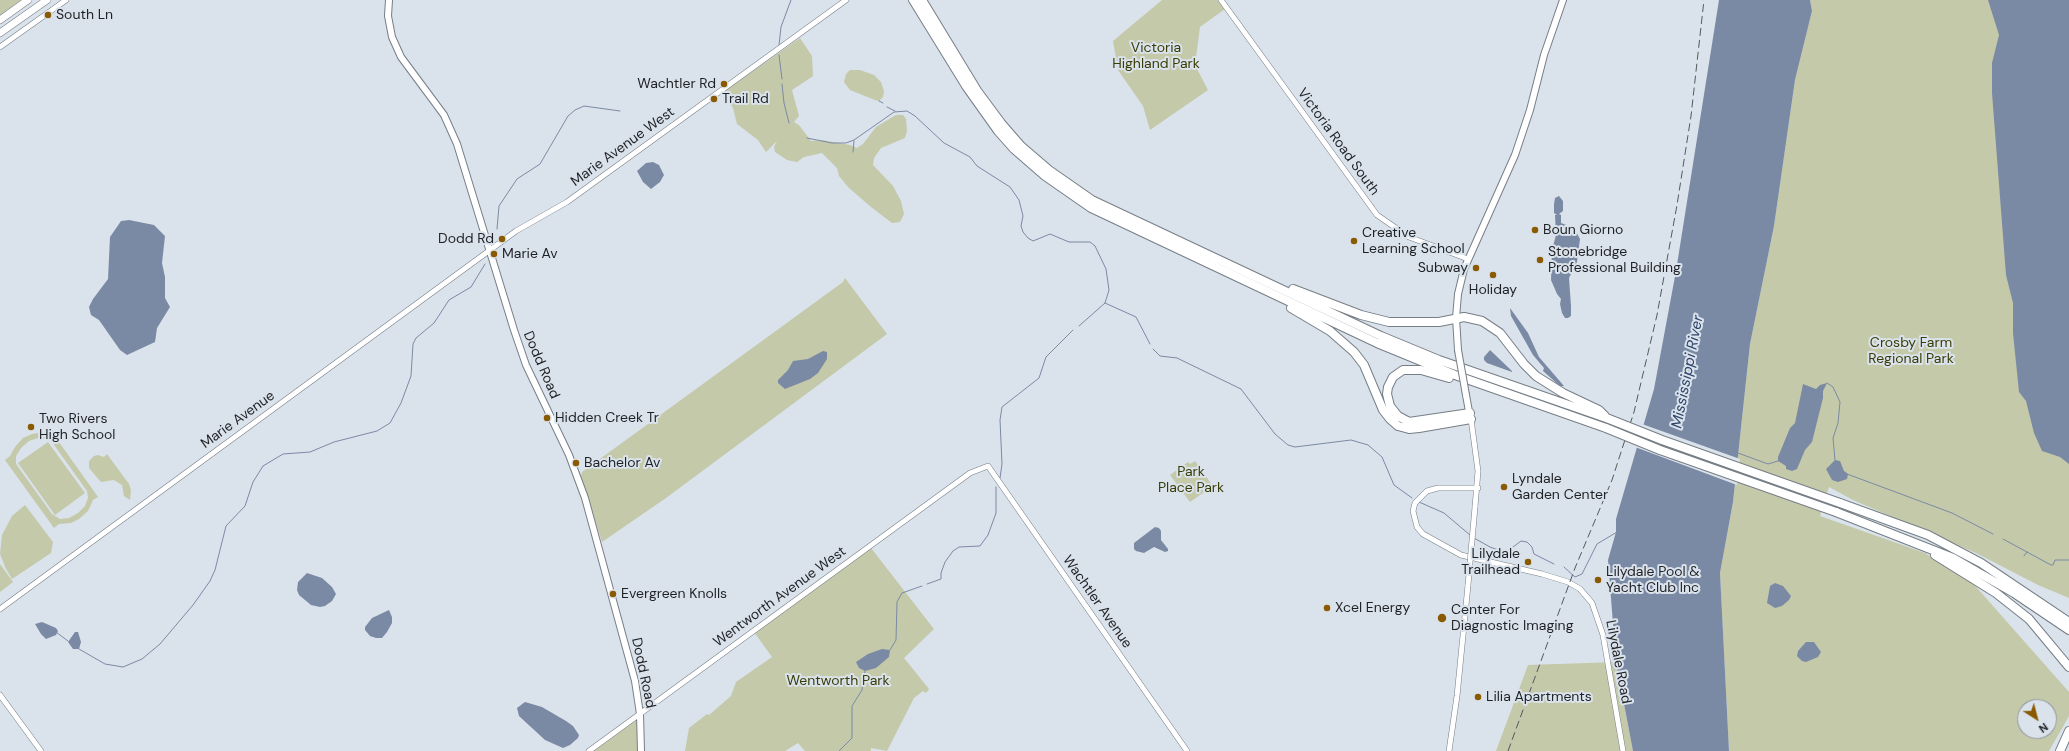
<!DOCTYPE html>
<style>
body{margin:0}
#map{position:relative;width:2069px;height:751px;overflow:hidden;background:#dae2eb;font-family:"DM Sans",sans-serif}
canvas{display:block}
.north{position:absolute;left:2017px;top:699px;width:40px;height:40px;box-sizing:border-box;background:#dae2eb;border:1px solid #8f959c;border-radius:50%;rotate:144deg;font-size:11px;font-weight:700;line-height:16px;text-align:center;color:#1e2125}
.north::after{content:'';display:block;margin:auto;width:14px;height:18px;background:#8a5a00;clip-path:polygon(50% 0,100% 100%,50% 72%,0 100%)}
</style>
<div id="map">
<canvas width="2069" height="751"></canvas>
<div class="north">N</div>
</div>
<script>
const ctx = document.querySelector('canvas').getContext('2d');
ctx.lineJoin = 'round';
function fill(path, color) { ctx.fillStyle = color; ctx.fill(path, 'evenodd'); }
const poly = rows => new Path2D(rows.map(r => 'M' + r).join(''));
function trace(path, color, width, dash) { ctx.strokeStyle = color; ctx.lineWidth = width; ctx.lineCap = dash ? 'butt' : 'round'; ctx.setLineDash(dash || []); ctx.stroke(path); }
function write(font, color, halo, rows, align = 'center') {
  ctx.font = font + ' "DM Sans",sans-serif'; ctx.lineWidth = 4; ctx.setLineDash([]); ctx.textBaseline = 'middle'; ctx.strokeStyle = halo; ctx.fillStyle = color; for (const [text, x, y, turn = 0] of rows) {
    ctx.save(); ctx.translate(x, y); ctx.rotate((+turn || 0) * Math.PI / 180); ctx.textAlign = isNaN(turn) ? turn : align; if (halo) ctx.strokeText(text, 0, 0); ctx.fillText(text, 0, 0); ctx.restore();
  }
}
fill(poly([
 [0,0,21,0,0,15],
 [1162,0,1218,0,1225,9,1200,27,1195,65,1208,90,1150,130,1143,106,1118,70,1113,41],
 [1810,0,2069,0,2069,598,2038,585,1976,553,1853,500,1829,487,1820,516,1925,553,1970,580,2069,692,2069,716,2049,751,1729,751,1720,573,1733,502,1750,344,1774,226,1795,80,1812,11],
 [2025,707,2049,707,2049,731,2025,731],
 [800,38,812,56,813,76,792,90,799,116,794,122,799,125,811,141,822,140,850,145,857,148,863,144,876,127,896,115,903,115,906,119,907,131,905,138,881,148,874,158,873,165,893,186,901,201,904,214,900,222,892,223,871,207,848,187,839,176,837,168,822,153,804,157,797,162,787,160,775,152,774,147,777,141,766,152,758,140,737,124,733,108,722,93],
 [850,70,860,70,874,75,881,82,884,91,883,97,879,101,875,100,850,90,844,82,846,74],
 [845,278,887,334,666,498,602,542,581,476,582,472,843,282],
 [49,428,98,497,93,500,88,511,79,519,71,523,59,524,54,528,5,460,10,456,15,447,23,438,32,434,45,432],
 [41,437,52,442,87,491,88,498,85,506,78,513,69,518,60,519,52,514,16,464,16,456,21,448,29,441],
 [48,442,85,493,55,515,18,463],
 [107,454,129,484,131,490,130,500,124,496,122,485,114,480,101,482,89,468,89,461,94,456,98,455,104,457],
 [1195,461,1213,486,1190,502,1170,475,1188,462,1190,464],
 [25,505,53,542,51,553,12,579,6,569,0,554,2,535,12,516],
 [871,548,934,629,904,658,929,689,926,693,923,691,914,698,887,751,871,748,871,751,805,751,798,743,785,751,685,751,689,728,707,714,709,715,731,696,736,682,772,657,754,632],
 [0,564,13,582,0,592],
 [1616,662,1633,751,1496,751,1528,665],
 [638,717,638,751,591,751]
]), '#c4c9aa');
fill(poly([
 [1719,0,1810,0,1812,11,1795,80,1774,226,1750,344,1733,502,1720,573,1729,751,1633,751,1616,662,1608,560,1616,532,1616,519,1654,389,1676,271],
 [1988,0,2069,0,2069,464,2060,457,2042,451,2034,433,2026,401,2019,392,2013,333,2013,303,2006,275,1992,93,1992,63,1999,35],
 [653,162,659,165,664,175,660,182,651,189,643,182,637,171,646,163],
 [1559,196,1563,201,1563,211,1559,214,1561,215,1561,223,1574,228,1580,239,1577,262,1569,278,1571,306,1571,316,1568,318,1565,318,1562,313,1560,304,1561,299,1557,294,1551,280,1552,250,1556,235,1555,215,1557,215,1554,213,1554,204,1555,198],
 [129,220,154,225,165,236,162,263,165,277,165,298,170,307,157,328,155,342,127,355,120,350,99,320,91,315,89,307,93,299,108,279,110,237,121,221],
 [1510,308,1528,333,1539,357,1564,386,1560,386,1543,371,1544,368,1533,355,1511,316],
 [1490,350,1512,371,1512,372,1487,363,1484,360,1484,357],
 [823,351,827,352,827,359,818,373,810,379,785,389,778,383,778,380,788,370,793,361,808,359],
 [1827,383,1823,391,1823,398,1812,442,1805,450,1797,469,1792,471,1786,469,1786,466,1778,461,1778,457,1790,428,1795,423,1803,384,1816,389,1820,385],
 [1835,460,1840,461,1844,471,1848,474,1847,479,1838,482,1832,480,1826,469],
 [1155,527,1159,528,1161,531,1161,540,1168,549,1168,551,1165,552,1154,547,1144,553,1136,551,1134,549,1134,543],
 [307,573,322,578,332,587,336,594,332,601,325,606,320,607,311,605,299,595,297,590,298,582],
 [1775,583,1783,586,1791,596,1789,600,1782,606,1775,608,1767,603,1770,586],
 [389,610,392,617,392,623,387,632,382,638,376,638,370,636,365,630,365,627,372,618],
 [42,622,56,628,58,631,56,635,46,639,41,634,35,624],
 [75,632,78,632,81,642,79,649,73,649,68,642],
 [1806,642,1814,642,1821,652,1818,657,1806,662,1802,661,1797,656,1798,651],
 [882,649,890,650,889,657,876,668,865,671,859,668,856,662,868,654],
 [525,702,542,707,566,721,573,726,579,735,578,738,570,745,563,748,545,740,519,716,517,708]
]), '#7b8aa4');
fill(poly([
 [1642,424,1740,459,1737,485,1635,447]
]), '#dae2eb');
trace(poly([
 [779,45,781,27,791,0],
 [779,55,782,79],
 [782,84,784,103,789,123],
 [879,101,883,103],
 [887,107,895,111],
 [807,138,832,143,846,143,854,140,894,112,907,111,915,116,944,143,970,157,977,166,1010,187,1019,200,1023,216,1021,226,1023,232,1028,238,1033,241,1050,234,1069,242,1090,242,1095,246,1106,269,1109,290,1105,303,1079,326],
 [853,152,854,141],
 [497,229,499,206,517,179,540,164,568,116,575,110,584,106,620,111],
 [1105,303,1136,317,1150,344],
 [1153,349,1160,356,1177,358,1241,389,1275,434,1288,445,1295,447,1351,440,1368,445,1382,457,1394,485,1412,498],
 [1827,383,1833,387,1840,402,1838,423,1833,438,1835,460],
 [1738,453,1768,464,1778,461],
 [1847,474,1952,513,1993,534],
 [1000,478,1002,464,1000,420,1002,407,1039,378,1046,357,1073,330],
 [1419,502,1444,513,1470,535],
 [1474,538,1490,547,1501,551,1509,550,1521,541,1527,542,1532,547,1534,554,1554,564],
 [2003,539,2051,565,2053,565,2055,560,2069,560],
 [2024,556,2027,552],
 [1564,567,1575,577,1582,574,1597,544,1617,532],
 [927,584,941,579,941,573,945,562,953,551,959,547,980,546,988,535,996,513,996,487],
 [56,632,68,641],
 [79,649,105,664,123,667,142,659,160,644,193,605,210,581,215,570,226,526,245,506,253,482,263,466,283,454,310,452,334,442,377,431,390,423,401,403,411,376,413,344,416,338,434,323,449,300,471,287,485,264],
 [890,650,896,640,897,602,902,593,922,586],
 [839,751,852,738,852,706,862,690,865,671]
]), '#7b8aa4', 1);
const tertiary = poly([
 [1221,0,1377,215,1409,237,1468,259],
 [0,47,66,0],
 [1471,419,1478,471,1475,507],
 [1478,488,1438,488,1427,491,1415,503,1413,511,1417,527,1423,534,1461,555,1542,574,1568,582,1580,589,1592,603,1603,635,1623,751],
 [0,609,516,231,567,202,846,0],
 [0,695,41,751],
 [589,751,970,473,988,466,1187,751],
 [1449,751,1457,696,1468,585]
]);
const secondary = poly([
 [389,0,388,16,392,37,401,57,444,115,457,144,514,330,526,365,569,455,585,498,635,681,640,714,641,751],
 [1458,350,1456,318,1458,294,1464,269,1515,155,1530,110,1544,55,1563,0],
 [1466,395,1470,417]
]);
const trunk = poly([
 [0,20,28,0],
 [0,33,47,0]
]);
const motorway = poly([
 [913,0,966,86,998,131,1014,149,1045,176,1091,208,1377,343,1455,375,1606,428],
 [922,0,978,92,1001,123,1021,146,1049,170,1092,200,1381,336,1439,360,1609,419],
 [1293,289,1361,315,1389,322,1439,322,1464,317,1482,321,1500,333,1524,364,1536,376,1563,393,1599,410,1605,416],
 [1291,308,1330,331,1354,352,1364,365,1383,410,1390,419,1398,426,1409,429,1419,428,1471,419],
 [1449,378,1421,370,1403,370,1393,377,1388,387,1387,394,1390,406,1398,416,1409,422,1470,413],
 [1840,503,1928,535,1981,563,2069,622],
 [1836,512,1953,558,2014,593,2069,630],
 [1935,555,1996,593,2029,619,2069,667],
 [2060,751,2069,731]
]);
trace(tertiary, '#767e86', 6);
trace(secondary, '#767e86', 8);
trace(trunk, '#767e86', 8);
trace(motorway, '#767e86', 10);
trace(tertiary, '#fff', 5);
trace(secondary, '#fff', 6);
trace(trunk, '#fff', 7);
trace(motorway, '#fff', 8);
trace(poly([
 [1508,751,1575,568,1612,480,1634,412,1657,315,1677,205,1691,116,1704,0]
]), '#54585e', 1, [8, 4]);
const tertiaryBridge = poly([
 [1468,585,1475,507]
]);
const secondaryBridge = poly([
 [1458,350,1466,395]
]);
const motorwayBridge = poly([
 [1609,419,1662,440,1840,503],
 [1606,428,1660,450,1836,512]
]);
trace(tertiaryBridge, '#767e86', 6, []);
trace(secondaryBridge, '#767e86', 8, []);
trace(motorwayBridge, '#767e86', 10, []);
trace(tertiaryBridge, '#fff', 5);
trace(secondaryBridge, '#fff', 6);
trace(motorwayBridge, '#fff', 8);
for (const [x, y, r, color] of [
 [48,15,4,"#8a5a00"],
 [724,84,4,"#8a5a00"],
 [714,99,4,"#8a5a00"],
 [1535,230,4,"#8a5a00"],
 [502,239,4,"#8a5a00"],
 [1354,241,4,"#8a5a00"],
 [494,254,4,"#8a5a00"],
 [1540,260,4,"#8a5a00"],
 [1476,268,4,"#8a5a00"],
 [1493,275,4,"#8a5a00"],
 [547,418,4,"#8a5a00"],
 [31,427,4,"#8a5a00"],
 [576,463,4,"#8a5a00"],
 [1504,487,4,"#8a5a00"],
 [1528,562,4,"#8a5a00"],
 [1598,580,4,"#8a5a00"],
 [613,594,4,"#8a5a00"],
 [1327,608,4,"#8a5a00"],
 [1442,618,5,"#8a5a00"],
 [1478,697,4,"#8a5a00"]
]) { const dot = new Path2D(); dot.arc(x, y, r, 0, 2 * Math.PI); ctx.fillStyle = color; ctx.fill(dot); trace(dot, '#dae2eb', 1.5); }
write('14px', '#1e2125', '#dae2eb', [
 ["South Ln",56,15],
 ["Wachtler Rd",716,84,"right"],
 ["Trail Rd",722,99],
 ["Boun Giorno",1543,230],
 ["Creative",1362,233],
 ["Learning School",1362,249],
 ["Dodd Rd",494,239,"right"],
 ["Stonebridge",1548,252],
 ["Professional Building",1548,268],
 ["Marie Av",502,254],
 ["Subway",1468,268,"right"],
 ["Holiday",1493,290,"center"],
 ["Hidden Creek Tr",555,418],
 ["Two Rivers",39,419],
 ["High School",39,435],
 ["Bachelor Av",584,463],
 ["Lyndale",1512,479],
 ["Garden Center",1512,495],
 ["Lilydale",1520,554,"right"],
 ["Trailhead",1520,570,"right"],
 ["Lilydale Pool &",1606,572],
 ["Yacht Club Inc",1606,588],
 ["Evergreen Knolls",621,594],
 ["Xcel Energy",1335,608],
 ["Center For",1451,610],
 ["Diagnostic Imaging",1451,626],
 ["Lilia Apartments",1486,697]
], 'left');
write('14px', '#393d05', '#dae2eb', [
 ["Victoria",1156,48],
 ["Highland Park",1156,64],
 ["Crosby Farm",1911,343],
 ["Regional Park",1911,359],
 ["Park",1191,472],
 ["Place Park",1191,488],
 ["Wentworth Park",838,681]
]);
write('14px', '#1e2125', '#dae2eb', [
 ["Victoria Road South",1338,142,54],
 ["Marie Avenue West",623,147,-36],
 ["Dodd Road",541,365,67],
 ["Marie Avenue",238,420,-36],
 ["Wentworth Avenue West",780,597,-36],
 ["Wachtler Avenue",1097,602,55],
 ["Lilydale Road",1618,662,79],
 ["Dodd Road",643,673,78]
]);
write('italic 15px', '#2e446c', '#dae2eb', [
 ["Mississippi River",1688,372,-79]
]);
</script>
